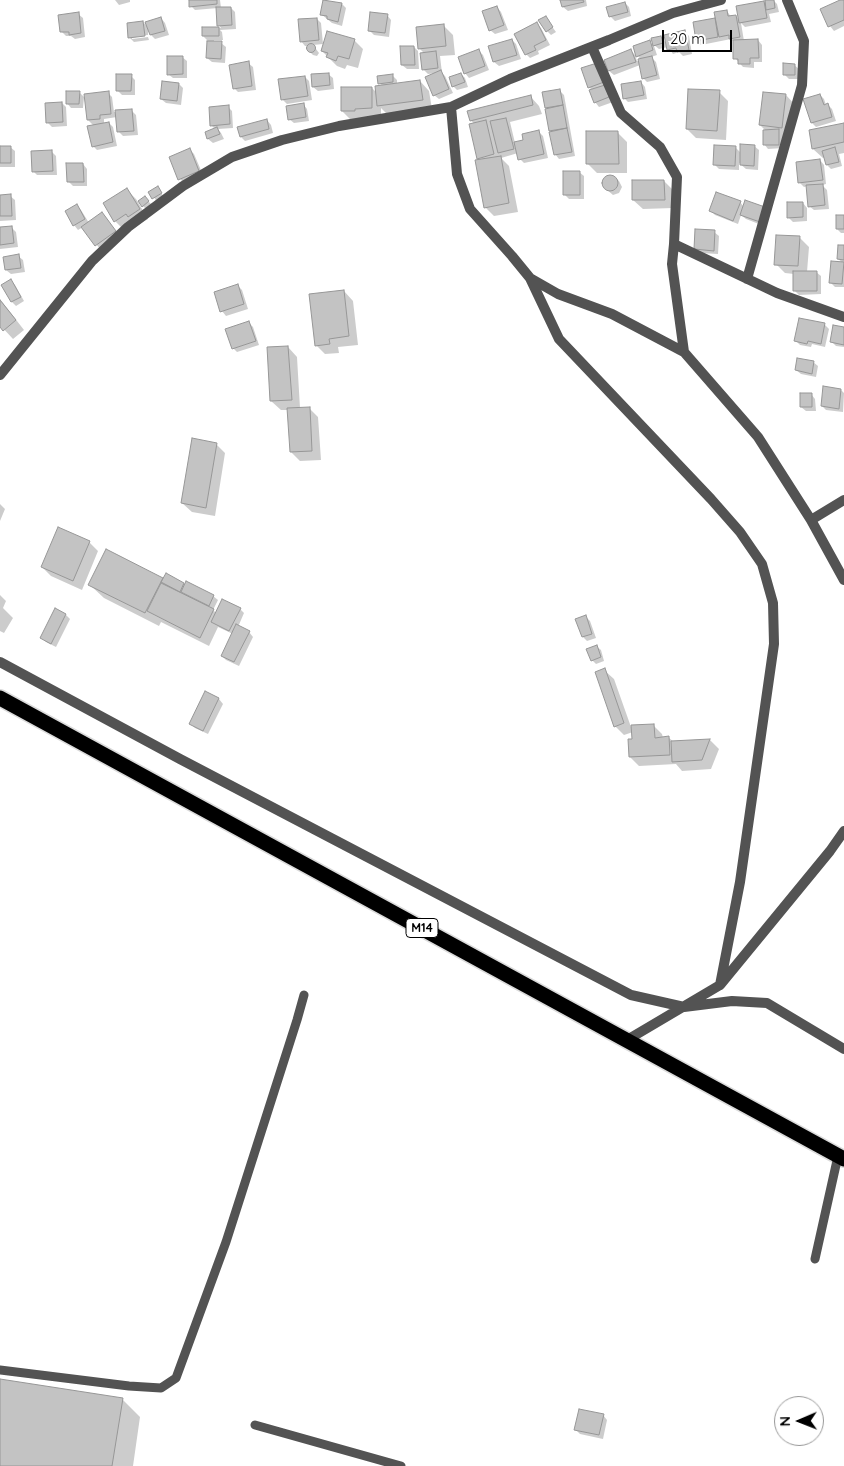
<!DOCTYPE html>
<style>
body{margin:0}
#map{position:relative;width:844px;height:1466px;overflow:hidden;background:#fff;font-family:Quicksand,sans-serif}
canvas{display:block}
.north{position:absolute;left:774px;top:1396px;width:50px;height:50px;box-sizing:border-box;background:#fff;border:1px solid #999;border-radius:50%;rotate:269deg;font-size:14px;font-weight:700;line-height:20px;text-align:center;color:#000}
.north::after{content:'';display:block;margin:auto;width:18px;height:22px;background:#000;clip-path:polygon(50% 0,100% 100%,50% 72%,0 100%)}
.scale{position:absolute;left:662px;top:30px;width:70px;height:22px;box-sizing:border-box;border:2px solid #000;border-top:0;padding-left:6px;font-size:15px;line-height:18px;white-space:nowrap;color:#000;-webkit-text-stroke:4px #fff;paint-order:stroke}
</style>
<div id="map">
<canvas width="844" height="1466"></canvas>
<div class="north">N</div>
<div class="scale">20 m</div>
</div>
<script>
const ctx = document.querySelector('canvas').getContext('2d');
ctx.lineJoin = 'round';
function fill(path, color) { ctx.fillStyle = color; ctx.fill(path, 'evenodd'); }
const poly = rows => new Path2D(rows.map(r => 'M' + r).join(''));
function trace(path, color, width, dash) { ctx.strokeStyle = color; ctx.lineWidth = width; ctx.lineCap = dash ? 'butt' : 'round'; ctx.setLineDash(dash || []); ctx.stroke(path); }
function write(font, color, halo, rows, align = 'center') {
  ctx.font = font + ' Quicksand,sans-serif'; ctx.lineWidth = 5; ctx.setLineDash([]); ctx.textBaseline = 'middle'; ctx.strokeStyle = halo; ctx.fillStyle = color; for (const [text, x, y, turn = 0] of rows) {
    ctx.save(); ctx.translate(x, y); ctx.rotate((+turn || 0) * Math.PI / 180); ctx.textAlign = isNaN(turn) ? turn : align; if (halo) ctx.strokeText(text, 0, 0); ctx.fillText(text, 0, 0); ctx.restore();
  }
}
fill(poly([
 [115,0,130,0,130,2,119,5],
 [190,0,220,0,221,8,231,8,235,12,236,29,220,30,222,32,223,40,214,40,214,42,221,43,226,47,225,63,212,62,207,58,208,41,203,36,203,28,221,28,219,25,218,8,195,10,191,6],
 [562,0,586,0,587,6,568,11,563,7],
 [773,0,777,4,779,12,769,14,771,22,745,27,741,23,744,41,758,40,762,45,762,62,754,62,754,68,743,67,735,58,735,43,731,39,701,45,697,40,694,23,717,19,727,11,731,17,736,16,740,20,737,7],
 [843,0,844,0,844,26,834,31,830,26],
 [625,3,629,7,631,16,615,21,610,16],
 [342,4,346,8,342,26,332,23,321,14],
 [497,7,501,12,508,30,495,34,490,30],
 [78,14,83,18,85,37,75,39,71,36,66,36,62,32],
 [387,15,391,20,389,37,374,35,369,30],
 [545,17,556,32,551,35,547,31],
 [161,18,165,23,169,35,155,39,151,35,149,29,148,29,148,35,132,36,132,39,148,37,149,40,134,42,129,37,143,22,149,28],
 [317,19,321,23,323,44,313,45,319,53,317,56,313,55,308,50,308,46,305,46,301,41],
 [537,24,541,28,550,45,538,51,539,54,530,58,526,54],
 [444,26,453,35,455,55,440,56,442,73,445,76,453,93,439,99,434,95,437,73,428,74,423,69,424,53,419,48],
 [684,32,689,36,692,54,683,56,679,52,673,54,668,47,659,49,654,45,661,37,667,44],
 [354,40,363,49,358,68,347,65,345,69,337,66,322,51],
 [512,40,516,44,521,59,499,66,494,62,490,47],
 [649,41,654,46,657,55,651,57,656,62,660,79,647,82,643,78,640,65,614,75,609,71,605,61,631,51,635,55,637,61,641,60,638,56],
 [414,47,418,51,419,69,407,69,402,65],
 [479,51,483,55,489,70,469,78,465,73],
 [182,57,187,61,187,78,173,78,168,74],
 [248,63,253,67,256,90,238,92,234,88],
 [597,64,613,102,599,107,595,102,592,90,589,87],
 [794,65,799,69,799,79,789,79,784,74],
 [328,74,333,78,334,89,318,91,313,87],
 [461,74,465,78,468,87,457,90,453,86],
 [392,75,397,80,397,84,420,81,429,91,432,109,388,115,381,108,381,117,351,120,342,111,372,88,377,93,383,86,379,83],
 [131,76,135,80,135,95,122,95,118,91],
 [305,77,309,81,312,100,287,104,282,99],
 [641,82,645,87,647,99,628,102,624,98],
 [179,84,183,88,181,105,166,103,161,99],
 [559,90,564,95,575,156,559,159,555,154,544,93],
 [719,92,728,101,726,140,696,138,687,129],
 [80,93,84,97,83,108,71,108,67,103],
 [108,93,112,97,114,112,131,110,136,115,138,135,123,136,119,132,117,117,104,119,104,124,109,123,113,127,117,146,97,150,93,146,94,126,88,120,86,95],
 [786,95,795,105,783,148,768,149,764,144,766,131,760,125],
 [820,95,824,99,826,105,828,105,832,109,836,121,816,127,812,123],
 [530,96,539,106,542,114,510,122,515,143,524,141,538,131,543,136,548,158,524,163,520,159,518,153,501,158,509,166,518,212,494,216,485,207,481,161,478,158,474,124,471,120],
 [62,103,66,107,67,126,52,127,48,123,47,104],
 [303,104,307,109,309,121,294,123,289,119],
 [228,107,232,111,233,128,218,129,221,133,224,139,213,143,208,139,206,132,215,129,211,125],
 [267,120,271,125,273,133,245,141,241,137],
 [844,124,844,153,839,154,842,166,831,169,827,165,825,157,823,158,813,149],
 [618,133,627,142,627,173,597,173,587,163],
 [754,146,759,150,758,170,746,169,739,163,739,170,719,169,715,165,735,147,741,153],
 [0,147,10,147,15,151,15,167,0,167],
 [189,149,194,154,203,175,184,183,180,179],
 [52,152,56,156,57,175,37,175,33,171],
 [820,160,824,165,826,184,822,185,827,190,829,209,814,210,809,206,808,186,804,187,799,182],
 [83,164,87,169,87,186,73,186,68,181],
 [579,172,584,176,584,199,569,199,565,195],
 [607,176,614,177,619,181,622,187,619,193,613,195,606,189,602,183,603,180],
 [664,181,673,190,673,208,643,209,633,200],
 [157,188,165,198,158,203,150,192],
 [127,190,136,199,148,219,138,225,124,230,115,221],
 [0,196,10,196,15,200,16,220,0,221],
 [145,198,153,206,147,210,139,202],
 [740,202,744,207,764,226,746,219,741,215,738,224,715,215,711,211],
 [803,203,807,208,807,221,793,222,788,217],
 [77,206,81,210,89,223,106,218,119,236,100,249,83,227,78,230,74,225],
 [844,217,844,233,841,233,837,229],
 [11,227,16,232,18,247,0,249,0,229],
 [714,232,719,236,718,254,700,253,695,249],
 [799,237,809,247,807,272,816,272,821,276,821,294,799,295,794,290,794,274,785,273,776,264],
 [844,246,844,287,835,287,830,282,843,263,838,259],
 [18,256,23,260,25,272,11,274,6,270,4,258],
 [11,281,15,285,24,301,16,306,12,302],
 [238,286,242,290,248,309,226,316,222,311],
 [344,291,353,301,358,345,338,347,339,353,325,354,316,345],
 [0,299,24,330,13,339,0,325],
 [800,319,825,325,829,329,825,347,812,344,811,347,800,345,796,341],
 [249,323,253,327,259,345,237,352,233,348],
 [844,329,844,347,836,346,831,341],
 [288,347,297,357,300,408,309,408,318,417,321,460,300,461,291,452,289,410,281,410,271,401,268,348],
 [813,362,818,366,816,377,801,374,796,370],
 [841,390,844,393,843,412,826,410,822,406],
 [811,394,815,399,816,411,806,411,801,407],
 [216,444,225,453,215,516,192,512,182,503],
 [0,504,5,509,0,521],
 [89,542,98,551,82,590,51,576,42,567],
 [162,579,164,580,184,584,213,596,218,600,213,610,216,613,240,609,244,613,238,627,249,632,253,637,239,666,226,660,222,656,233,634,218,627,209,646,161,622,159,626,104,598,90,585],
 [0,595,6,601,3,608,13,618,4,633,0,631],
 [66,615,70,619,56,647,46,642,42,638],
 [586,617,590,621,596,638,587,641,583,637],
 [596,646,601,650,604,661,596,664,592,660],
 [604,670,614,679,631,727,653,725,662,734,663,738,669,738,674,742,710,740,719,749,711,769,682,771,676,764,639,766,630,757,633,740,633,732,624,735,615,726],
 [205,693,219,699,223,704,208,734,195,728,190,723],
 [0,1380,122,1399,140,1417,133,1466,0,1466],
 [603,1415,607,1420,603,1439,580,1434,575,1429]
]), '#0003');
const building = poly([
 [189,0,217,0,217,4,189,7,189,0],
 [323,0,342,3,338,22,327,19,327,16,320,15,323,0],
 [560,0,583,0,584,2,562,7,560,0],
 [765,0,774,0,775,8,766,10,765,0],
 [840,0,844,0,844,20,828,27,820,9,840,0],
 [764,1,767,18,739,23,736,6,764,1],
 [625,2,628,12,609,17,606,7,625,2],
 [497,6,504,25,489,31,482,11,497,6],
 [216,7,231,7,232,25,217,26,216,7],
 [727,10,728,16,736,15,740,37,729,39,729,35,719,37,714,12,727,10],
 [79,12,81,33,69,35,69,32,60,32,58,15,79,12],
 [370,12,388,14,385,33,368,31,370,12],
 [546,16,553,27,546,32,538,20,546,16],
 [161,17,165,31,150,35,145,22,161,17],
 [317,18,319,40,300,42,298,19,317,18],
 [715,18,718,37,696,41,693,22,715,18],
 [143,21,145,36,128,38,127,23,143,21],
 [537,22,546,40,534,46,536,50,525,55,514,34,537,22],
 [444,24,446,46,418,49,416,27,444,24],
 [202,27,219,27,219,36,202,36,202,27],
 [685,30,689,50,677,52,676,48,667,50,664,35,685,30],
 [327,31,355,39,349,59,338,56,336,61,326,57,328,53,321,51,327,31],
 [661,36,663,43,653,46,651,38,661,36],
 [512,39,517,55,493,62,488,46,512,39],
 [758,39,759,58,750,58,750,64,738,64,738,59,733,59,733,40,758,39],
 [650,40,653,50,636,57,633,46,650,40],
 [207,41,222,41,221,59,206,58,207,41],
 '306.5 48a4.5 4.5 0 1 1 9 0a4.5 4.5 0 1 1-9 0Z',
 [400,46,414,46,415,65,401,65,400,46],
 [479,49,485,66,464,74,458,57,479,49],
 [631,49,636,62,608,71,604,60,631,49],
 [436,51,438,68,422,70,420,53,436,51],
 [167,56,183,56,183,74,167,75,167,56],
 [652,56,657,75,642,79,638,59,652,56],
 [249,61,252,86,233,89,229,65,249,61],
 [597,63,604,82,588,88,581,68,597,63],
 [783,63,795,64,795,75,783,75,783,63],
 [441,70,449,89,433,96,425,77,441,70],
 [329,73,330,85,312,87,311,74,329,73],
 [461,73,465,82,452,87,449,77,461,73],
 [116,74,132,74,131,91,116,91,116,74],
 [393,74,393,82,378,84,377,76,393,74],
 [305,76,308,96,281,100,278,79,305,76],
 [420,80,423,100,377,106,375,86,420,80],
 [162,81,179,83,177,101,160,99,162,81],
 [641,81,644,95,623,99,621,84,641,81],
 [605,85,609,97,594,103,589,90,605,85],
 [341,87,372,87,372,108,355,109,355,111,341,111,341,87],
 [560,89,563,105,545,108,542,92,560,89],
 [688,89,720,90,717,131,686,129,688,89],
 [66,91,80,91,79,104,66,104,66,91],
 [109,91,111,114,100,115,100,119,87,120,84,94,109,91],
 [763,92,786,94,782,128,759,125,763,92],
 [820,94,824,105,828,103,832,117,811,123,803,99,820,94],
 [531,95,533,105,470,121,467,111,531,95],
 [62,102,63,122,46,123,45,103,62,102],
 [304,103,306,117,288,120,286,106,304,103],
 [229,105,230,124,210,126,209,107,229,105],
 [563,105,567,128,549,131,545,109,563,105],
 [132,109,134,131,117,132,115,110,132,109],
 [506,118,514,149,498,153,490,121,506,118],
 [267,119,269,129,240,137,237,127,267,119],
 [486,120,494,154,477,159,469,124,486,120],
 [109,122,113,142,92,147,87,126,109,122],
 [844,123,844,142,812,149,809,130,844,123],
 [217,127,220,134,207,139,205,132,217,127],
 [567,128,572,152,554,155,549,132,567,128],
 [779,129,779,145,763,145,763,130,779,129],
 [539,130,544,154,518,160,514,142,523,140,522,134,539,130],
 [586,131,618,131,619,164,586,164,586,131],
 [740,144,755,145,754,166,740,165,740,144],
 [714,145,736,146,735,166,713,165,714,145],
 [0,146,11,146,11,163,0,163,0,146],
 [835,147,839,162,826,165,822,151,835,147],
 [190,148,199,171,178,180,169,157,190,148],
 [52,150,53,171,32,172,31,151,52,150],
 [501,156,509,203,484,208,475,160,501,156],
 [820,159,823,180,798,183,796,162,820,159],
 [66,163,83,163,84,182,67,182,66,163],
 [563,171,580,171,580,195,563,195,563,171],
 '602 183a8 8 0 1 1 16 0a8 8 0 1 1-16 0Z',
 [632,180,664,180,665,200,632,200,632,180],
 [823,184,825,205,808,207,806,185,823,184],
 [158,186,162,193,152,199,148,192,158,186],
 [127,188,140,209,128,217,126,214,114,222,103,203,127,188],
 [716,192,741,201,733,221,709,211,716,192],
 [11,194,12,216,0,216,0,195,11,194],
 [145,196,149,201,142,207,138,201,145,196],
 [745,200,765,207,760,222,740,215,745,200],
 [787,202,803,202,803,217,787,218,787,202],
 [77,204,85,219,73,226,65,211,77,204],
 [102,212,116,231,95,246,81,227,102,212],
 [836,215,844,215,844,229,836,229,836,215],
 [12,226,14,243,0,245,0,227,12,226],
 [695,229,715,230,714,251,694,249,695,229],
 [776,235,800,236,798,266,774,265,776,235],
 [838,245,844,245,844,260,837,259,838,245],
 [19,254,21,268,5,270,3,257,19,254],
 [831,261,844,262,842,284,829,283,831,261],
 [793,271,817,271,817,291,793,291,793,271],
 [11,279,21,297,11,302,1,285,11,279],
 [238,284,244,304,220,312,214,292,238,284],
 [344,290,349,336,329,339,330,344,315,346,309,294,344,290],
 [0,300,16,320,3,331,0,327,0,300],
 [799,318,825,323,821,344,808,341,807,344,794,341,799,318],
 [249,321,256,341,232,349,225,329,249,321],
 [833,325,844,327,844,345,830,342,833,325],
 [288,346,292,400,270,401,267,347,288,346],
 [797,358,814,361,812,374,795,370,797,358],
 [823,386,841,389,839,409,821,406,823,386],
 [800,393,812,393,812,407,800,407,800,393],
 [310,407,312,451,290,452,287,408,310,407],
 [192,438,217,443,206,508,181,503,192,438],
 [58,527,90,541,73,581,41,567,58,527],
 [106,549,163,578,145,613,88,585,106,549],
 [166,573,184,583,180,592,161,582,166,573],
 [186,581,214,595,209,606,181,592,186,581],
 [161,583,214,609,200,638,147,611,161,583],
 [222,599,241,608,229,631,211,622,222,599],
 [55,608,66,614,51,644,40,638,55,608],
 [586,615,592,634,582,637,575,619,586,615],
 [236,624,250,631,234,662,221,656,236,624],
 [597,645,601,657,591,661,586,649,597,645],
 [605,668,624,723,614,727,595,672,605,668],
 [205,691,219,698,203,731,189,724,205,691],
 [654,724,655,738,669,736,670,755,629,757,628,739,632,739,631,725,654,724],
 [710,739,702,760,672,762,671,741,710,739],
 [0,1379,123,1398,112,1466,0,1466,0,1379],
 [579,1409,604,1414,599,1435,574,1430,579,1409]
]);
fill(building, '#c3c3c3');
trace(building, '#979797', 1);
const highway = poly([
 [0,698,844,1159]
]);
trace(highway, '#dbdbdb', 18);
trace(poly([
 [815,1259,838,1156],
 [0,1370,129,1386,161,1388,176,1378,226,1242,297,1020,304,995],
 [255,1425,401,1466]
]), '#535353', 9);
trace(poly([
 [592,47,621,113,660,147,677,177,674,244,672,264,684,352],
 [451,107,457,174,470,209,512,256,530,278,558,294,612,314,684,352,758,437,811,520,844,580],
 [674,244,777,293,844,317],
 [530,278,559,339,711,499,740,532,762,564,773,603,774,644,740,882,720,985],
 [747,279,802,85,804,41,787,0],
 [0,375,92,261,128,227,183,186,232,157,282,140,339,126,451,107,510,79,609,40,673,13,721,0],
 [811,520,844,500],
 [0,662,180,759,631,995,684,1007,732,1001,767,1003,844,1049],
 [627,1040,720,985,830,851,844,831]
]), '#535353', 10);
trace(highway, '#000', 15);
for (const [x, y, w] of [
 [422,928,32]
]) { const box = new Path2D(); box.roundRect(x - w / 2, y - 9.5, w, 19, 4); ctx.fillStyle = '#fff'; ctx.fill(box); trace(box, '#000', 1); }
write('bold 12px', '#000', null, [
 ["M14",422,928]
]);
</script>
